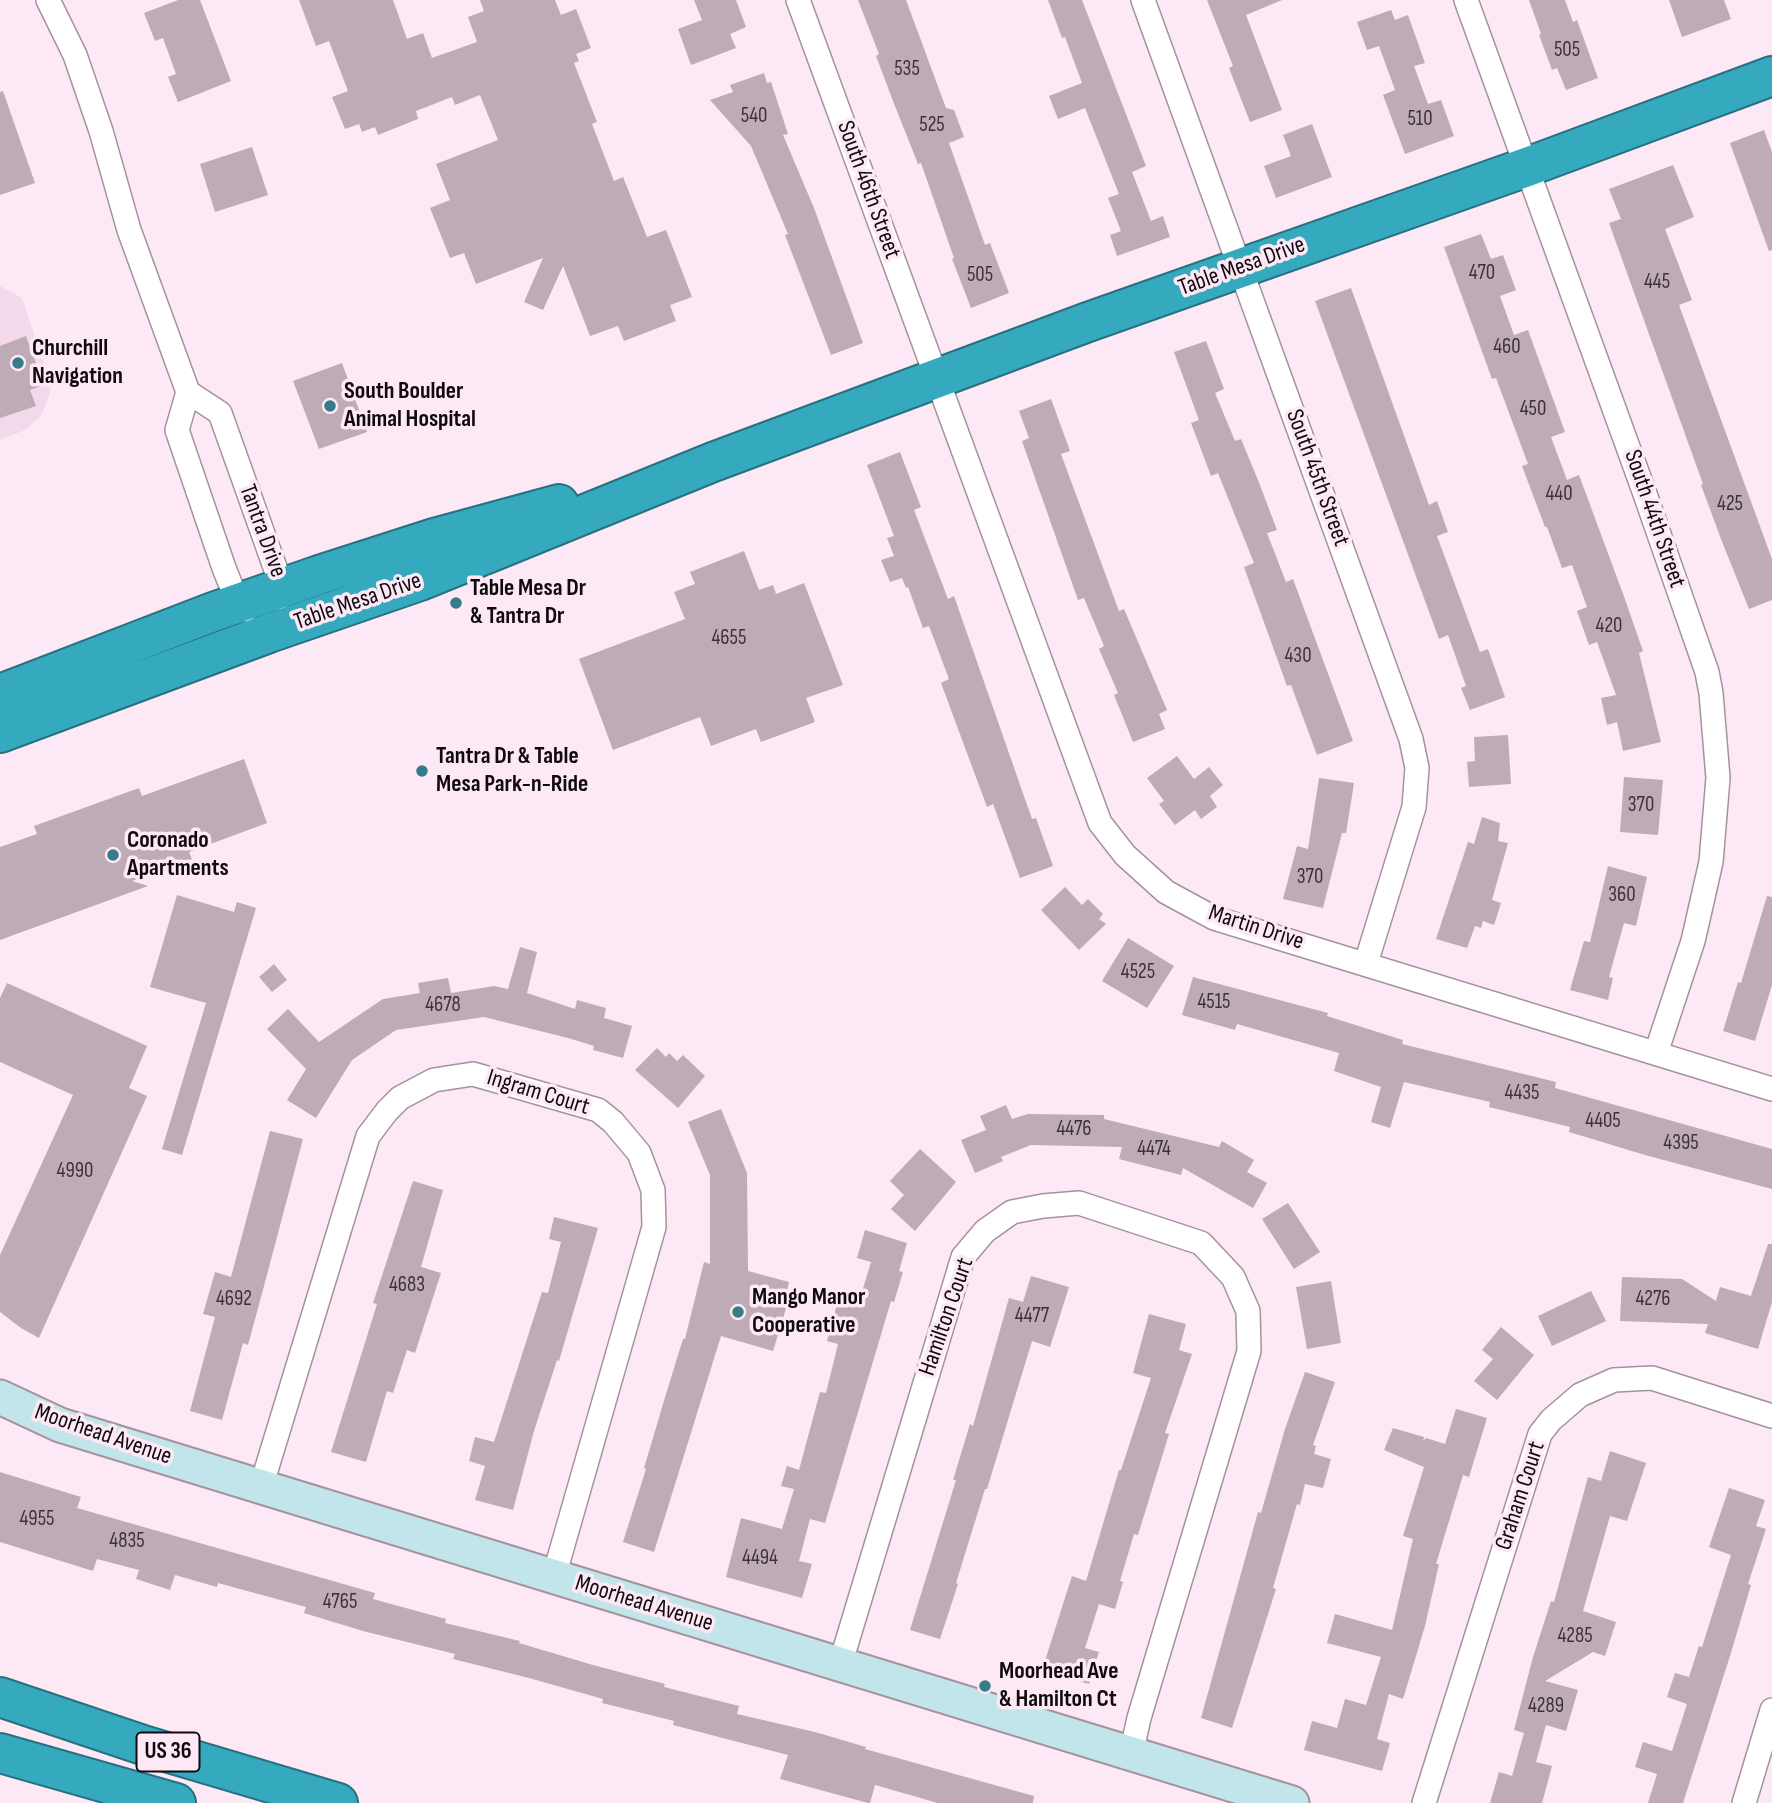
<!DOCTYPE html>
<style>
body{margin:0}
canvas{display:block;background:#fde9f5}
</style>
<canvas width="1772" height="1803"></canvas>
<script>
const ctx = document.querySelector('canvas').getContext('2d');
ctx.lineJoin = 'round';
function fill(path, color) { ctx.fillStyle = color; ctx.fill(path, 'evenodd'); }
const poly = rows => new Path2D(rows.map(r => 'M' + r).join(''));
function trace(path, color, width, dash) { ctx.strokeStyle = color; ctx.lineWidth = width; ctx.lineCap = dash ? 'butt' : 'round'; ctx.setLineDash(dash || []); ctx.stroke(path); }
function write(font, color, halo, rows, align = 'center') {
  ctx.font = font + ' "Sofia Sans Condensed",sans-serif'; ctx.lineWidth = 7; ctx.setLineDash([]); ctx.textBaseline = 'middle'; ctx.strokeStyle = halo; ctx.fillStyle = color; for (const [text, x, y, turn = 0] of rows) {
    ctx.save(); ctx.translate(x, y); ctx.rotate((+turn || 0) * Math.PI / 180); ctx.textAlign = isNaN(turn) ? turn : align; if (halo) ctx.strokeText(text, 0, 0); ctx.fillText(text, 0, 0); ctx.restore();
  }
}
fill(poly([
 [0,286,22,298,51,384,49,396,41,416,25,430,0,440]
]), '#f3d9e9');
fill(poly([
 [178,0,200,0,231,81,178,102,168,77,176,74,163,38,155,41,144,13],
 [299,0,393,0,407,39,423,33,432,58,477,42,468,17,484,11,480,0,555,0,561,15,576,9,591,48,576,54,579,61,574,63,597,122,592,124,614,181,623,177,647,237,666,230,692,297,670,305,676,321,624,341,618,326,590,336,563,266,543,310,524,302,543,258,476,284,464,253,450,258,430,208,450,200,436,164,498,140,480,95,455,105,452,97,416,111,418,119,378,135,375,127,362,132,359,124,345,129,332,97,348,91,329,41,316,46],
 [694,0,736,0,746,27,730,34,736,48,691,65,678,29,702,20],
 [858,0,906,0,946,108,954,110,964,137,949,143,985,245,990,243,1009,293,971,308,952,259,954,258,921,163,918,164,893,101,876,56,879,54],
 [1048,0,1082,0,1146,166,1132,172,1151,221,1163,216,1170,237,1117,256,1110,235,1121,231,1108,198,1119,194,1085,108,1058,119,1049,96,1082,83,1065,37,1062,38],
 [1207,0,1282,0,1246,15,1282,110,1250,122,1229,68,1233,66],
 [1529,0,1565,0,1573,22,1577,20,1598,78,1566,90,1557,68,1552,70,1539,35,1541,34],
 [1669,0,1724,0,1731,19,1682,37],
 [1391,10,1395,20,1408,15,1425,63,1414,66,1428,104,1441,100,1454,136,1405,154,1383,95,1395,90,1379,46,1367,50,1357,22],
 [764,73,767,83,771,82,788,134,783,135,814,208,863,343,831,355,785,235,788,234,751,146,710,100,733,92,730,85],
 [3,91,35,183,0,195,0,92],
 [1312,124,1332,177,1276,198,1264,166,1291,156,1283,135],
 [1764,130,1772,152,1772,250,1769,251,1730,143],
 [252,147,268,195,215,212,200,164],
 [1673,165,1694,217,1665,229,1692,300,1679,305,1772,559,1772,600,1749,609,1721,539,1701,485,1703,484,1609,223,1621,219,1609,189],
 [1481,234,1491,259,1503,255,1516,290,1500,296,1514,335,1528,330,1565,432,1551,437,1567,480,1579,475,1626,602,1643,651,1639,653,1661,742,1623,751,1617,722,1607,725,1601,698,1616,695,1597,642,1589,645,1577,611,1587,607,1572,565,1562,568,1547,527,1545,527,1522,466,1528,464,1496,378,1492,379,1444,247],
 [1351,288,1429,505,1437,501,1448,532,1437,536,1480,652,1488,649,1505,697,1470,710,1461,688,1466,686,1448,635,1439,639,1315,301],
 [26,336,44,385,30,390,36,406,0,418,0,346],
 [1206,341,1224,389,1215,393,1235,441,1241,439,1258,480,1277,530,1267,533,1286,582,1293,579,1353,741,1317,755,1291,685,1287,686,1244,567,1254,563,1218,473,1211,476,1191,423,1199,420,1174,352],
 [342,363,367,432,319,449,293,381],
 [1051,399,1070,451,1061,454,1119,611,1124,609,1167,710,1159,714,1165,729,1133,742,1114,695,1118,693,1099,649,1104,646,1084,598,1078,600,1022,441,1029,438,1019,411],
 [900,452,921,507,914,510,948,599,954,596,1032,819,1036,818,1053,866,1020,878,993,804,987,807,941,683,949,679,929,626,923,628,908,587,906,588,902,578,890,582,881,560,894,556,887,538,894,536,867,465],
 [744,551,759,590,773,585,776,594,804,583,843,685,806,698,815,722,761,742,756,729,711,746,700,717,613,750,579,659,685,619,674,592,695,584,690,572],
 [1508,735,1511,784,1469,787,1467,762,1475,761,1474,737],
 [1177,756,1194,779,1209,767,1223,785,1210,796,1217,807,1201,819,1195,810,1175,825,1159,804,1164,801,1147,778],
 [244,759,267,823,189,852,192,859,132,881,148,886,0,940,0,847,37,834,34,826,139,788,142,796],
 [1624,777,1663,780,1658,835,1620,832],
 [1319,778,1354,783,1346,833,1342,833,1323,908,1283,899,1297,846,1308,849],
 [1482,817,1500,823,1498,841,1508,843,1492,900,1501,903,1494,925,1483,921,1481,928,1475,926,1467,948,1436,939,1468,842,1474,844],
 [1608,866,1647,877,1636,926,1624,923,1609,977,1613,978,1608,1000,1570,990,1584,941,1590,942],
 [1065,887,1082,905,1088,899,1103,914,1099,919,1106,924,1079,950,1041,910],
 [177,895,234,912,237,902,256,908,182,1155,162,1149,206,1003,150,987],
 [1767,896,1772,897,1772,985,1755,1041,1723,1031,1738,982,1741,983],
 [1128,938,1174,966,1147,1008,1102,981],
 [520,947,537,952,527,993,575,1009,577,1000,606,1008,604,1018,632,1026,623,1058,593,1050,594,1046,568,1038,484,1017,396,1030,352,1060,316,1118,287,1100,306,1069,267,1029,288,1009,319,1042,383,999,420,993,418,983,448,978,451,993,494,986,508,989],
 [274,964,287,980,272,992,259,977],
 [1193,977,1328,1013,1327,1016,1403,1040,1402,1044,1556,1082,1555,1088,1772,1149,1772,1189,1645,1155,1569,1132,1570,1127,1489,1107,1490,1102,1404,1082,1390,1128,1371,1122,1381,1087,1334,1071,1339,1053,1237,1024,1235,1030,1182,1015],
 [7,983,147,1046,129,1088,147,1096,39,1338,21,1328,0,1312,0,1255,73,1095,0,1062,0,998],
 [657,1048,666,1057,669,1053,677,1061,683,1055,705,1076,678,1108,635,1070],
 [1006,1105,1012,1119,1028,1114,1104,1115,1104,1119,1219,1147,1222,1141,1254,1160,1247,1172,1267,1183,1253,1208,1183,1168,1181,1175,1119,1159,1122,1147,1031,1145,1001,1157,1003,1161,975,1173,961,1140,986,1130,980,1116],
 [721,1109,747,1173,748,1271,789,1282,785,1301,788,1302,773,1351,721,1336,654,1552,623,1542,646,1469,644,1468,666,1394,683,1339,685,1339,704,1262,710,1264,710,1175,688,1122],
 [270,1131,303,1139,264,1286,248,1345,243,1343,222,1420,190,1411,215,1317,203,1314,215,1272,231,1277],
 [920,1149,956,1182,915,1231,891,1209,904,1195,890,1181],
 [413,1181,443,1190,421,1267,441,1273,415,1353,407,1350,393,1393,387,1391,366,1462,331,1452,377,1304,373,1303],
 [1288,1203,1320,1252,1294,1269,1262,1219],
 [554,1217,598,1228,559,1361,557,1360,534,1431,513,1510,475,1500,485,1466,469,1461,475,1437,494,1442,542,1292,548,1293,561,1242,549,1239],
 [865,1230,907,1243,899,1271,903,1272,894,1302,891,1301,825,1523,810,1519,799,1561,812,1564,802,1598,726,1577,741,1518,782,1529,794,1489,781,1486,787,1466,799,1470,820,1392,826,1393,838,1344,827,1341,838,1300,858,1305,871,1262,857,1258],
 [1768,1244,1772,1244,1772,1302,1758,1349,1705,1333,1708,1324,1620,1321,1622,1277,1682,1279,1716,1301,1720,1287,1751,1296],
 [1031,1276,1069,1287,1050,1347,1032,1341,987,1489,985,1489,956,1583,958,1584,940,1639,910,1630,956,1480,953,1480,970,1424,973,1426,1009,1298,1023,1302],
 [1331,1281,1341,1343,1307,1349,1296,1287],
 [1591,1291,1606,1321,1552,1346,1538,1316],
 [1149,1314,1186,1324,1179,1350,1192,1354,1165,1433,1169,1434,1138,1535,1134,1534,1120,1581,1123,1582,1115,1609,1099,1604,1085,1648,1099,1652,1089,1684,1042,1670,1072,1576,1086,1581,1119,1470,1121,1470,1151,1378,1133,1373],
 [1501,1327,1534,1355,1497,1400,1474,1381,1493,1359,1482,1350],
 [1305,1372,1335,1382,1313,1445,1316,1446,1314,1454,1331,1459,1323,1488,1305,1484,1300,1505,1297,1504,1273,1588,1276,1589,1232,1728,1201,1718,1258,1512,1261,1513,1285,1429],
 [1456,1409,1487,1418,1469,1477,1463,1475,1436,1564,1439,1564,1425,1626,1403,1699,1389,1694,1377,1739,1390,1743,1382,1771,1304,1750,1312,1721,1337,1728,1345,1699,1366,1705,1381,1657,1327,1643,1335,1614,1392,1630,1413,1539,1403,1536,1424,1467,1384,1450,1393,1428,1424,1437,1423,1441,1426,1438,1445,1444],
 [1610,1451,1646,1463,1627,1521,1610,1516,1583,1611,1616,1622,1605,1656,1593,1652,1545,1681,1578,1690,1566,1731,1546,1725,1536,1762,1552,1766,1542,1803,1490,1803,1499,1772,1512,1776,1524,1733,1514,1730,1533,1657,1551,1601,1554,1602,1588,1477,1601,1481],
 [0,1472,81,1497,77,1508,375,1593,373,1599,446,1619,445,1623,520,1641,519,1643,593,1665,665,1684,664,1687,739,1706,737,1714,815,1732,866,1747,865,1749,1034,1796,1033,1803,938,1803,875,1785,870,1803,868,1803,780,1779,788,1755,673,1725,674,1721,602,1703,603,1699,529,1678,453,1659,455,1654,363,1631,304,1613,306,1607,218,1583,217,1587,175,1575,170,1590,136,1579,139,1570,97,1559,93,1571,0,1542],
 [1729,1488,1765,1500,1756,1526,1766,1529,1748,1584,1751,1585,1730,1656,1683,1803,1648,1803,1657,1774,1635,1767,1643,1742,1672,1751,1687,1704,1667,1697,1675,1673,1689,1677,1699,1646,1702,1647,1731,1555,1709,1547]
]), '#beabb6');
const street = poly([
 [48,0,75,55,101,131,129,230,188,392,177,430,224,568,238,603,246,610],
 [798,0,1100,823,1125,855,1166,892,1214,918,1772,1089],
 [1143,0,1411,739,1417,768,1414,807,1366,963],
 [1466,0,1645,494,1707,672,1711,693,1718,778,1711,862,1693,941,1656,1053],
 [188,392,220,413,282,587,279,598],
 [261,1487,368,1136,387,1111,400,1098,434,1080,473,1074,598,1110,613,1122,639,1153,653,1190,654,1227,554,1576],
 [840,1665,963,1257,985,1231,1012,1212,1043,1206,1079,1203,1201,1243,1233,1277,1248,1311,1249,1351,1139,1718,1131,1754],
 [1424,1803,1540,1434,1551,1420,1580,1395,1614,1380,1652,1378,1772,1416],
 [1744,1803,1772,1710]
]);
const secondary = poly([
 [0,1397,60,1425,1292,1803]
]);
const highway = poly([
 [0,694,213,612,319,575,434,538,559,504],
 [0,733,269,633,420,581,713,462,1088,322,1527,167,1772,76],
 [0,1697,146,1746,338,1803],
 [0,1753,176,1803]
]);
trace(street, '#a4929c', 26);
trace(secondary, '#a4929c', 37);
trace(highway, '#287180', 42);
trace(street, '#fff', 23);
trace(secondary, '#c2e5ec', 33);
trace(highway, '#35a9be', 38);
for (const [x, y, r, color] of [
 [18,363,7,"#367b88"],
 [330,406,7,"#367b88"],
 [456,603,7,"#367b88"],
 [422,771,7,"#367b88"],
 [113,855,7,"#367b88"],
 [738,1312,7,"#367b88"],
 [985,1686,7,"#367b88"]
]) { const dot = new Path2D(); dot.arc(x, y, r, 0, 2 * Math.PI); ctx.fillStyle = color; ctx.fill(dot); trace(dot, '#fde9f5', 2.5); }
write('21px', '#3c3238', null, [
 ["505",1567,51],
 ["535",907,70],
 ["540",754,117],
 ["510",1420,120],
 ["525",932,126],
 ["470",1482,274],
 ["505",980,276],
 ["445",1657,283],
 ["460",1507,348],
 ["450",1533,410],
 ["440",1559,495],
 ["425",1730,505],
 ["420",1609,627],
 ["4655",729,639],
 ["430",1298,657],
 ["370",1641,806],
 ["370",1310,878],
 ["360",1622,896],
 ["4525",1138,973],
 ["4515",1214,1003],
 ["4678",443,1006],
 ["4435",1522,1094],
 ["4405",1603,1122],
 ["4476",1074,1130],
 ["4395",1681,1144],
 ["4474",1154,1150],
 ["4990",75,1172],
 ["4683",407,1286],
 ["4692",234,1300],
 ["4276",1653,1300],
 ["4477",1032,1317],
 ["4955",37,1520],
 ["4835",127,1542],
 ["4494",760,1559],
 ["4765",340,1603],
 ["4285",1575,1637],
 ["4289",1546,1707]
]);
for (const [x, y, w] of [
 [168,1752,63]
]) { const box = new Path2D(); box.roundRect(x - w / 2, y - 19.5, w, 39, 5); ctx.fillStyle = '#fde9f5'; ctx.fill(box); trace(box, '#100a0e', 2); }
write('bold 23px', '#100a0e', null, [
 ["US 36",168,1752]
]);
write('24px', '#100a0e', '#fde9f5', [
 ["South 46th Street",868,190,70],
 ["Table Mesa Drive",1242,267,-20],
 ["South 45th Street",1317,478,70],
 ["South 44th Street",1654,519,71],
 ["Tantra Drive",262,531,70],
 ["Table Mesa Drive",358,602,-19],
 ["Martin Drive",1256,928,18],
 ["Ingram Court",538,1093,17],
 ["Hamilton Court",947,1317,-71],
 ["Moorhead Avenue",103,1435,19],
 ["Graham Court",1521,1496,-72],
 ["Moorhead Avenue",644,1604,17]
]);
write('bold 24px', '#100a0e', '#fde9f5', [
 ["Churchill",32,349],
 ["Navigation",32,377],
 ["South Boulder",344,392],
 ["Animal Hospital",344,420],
 ["Table Mesa Dr",470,589],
 ["& Tantra Dr",470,617],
 ["Tantra Dr & Table",436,757],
 ["Mesa Park-n-Ride",436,785],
 ["Coronado",127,841],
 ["Apartments",127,869],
 ["Mango Manor",752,1298],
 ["Cooperative",752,1326],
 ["Moorhead Ave",999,1672],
 ["& Hamilton Ct",999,1700]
], 'left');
</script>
